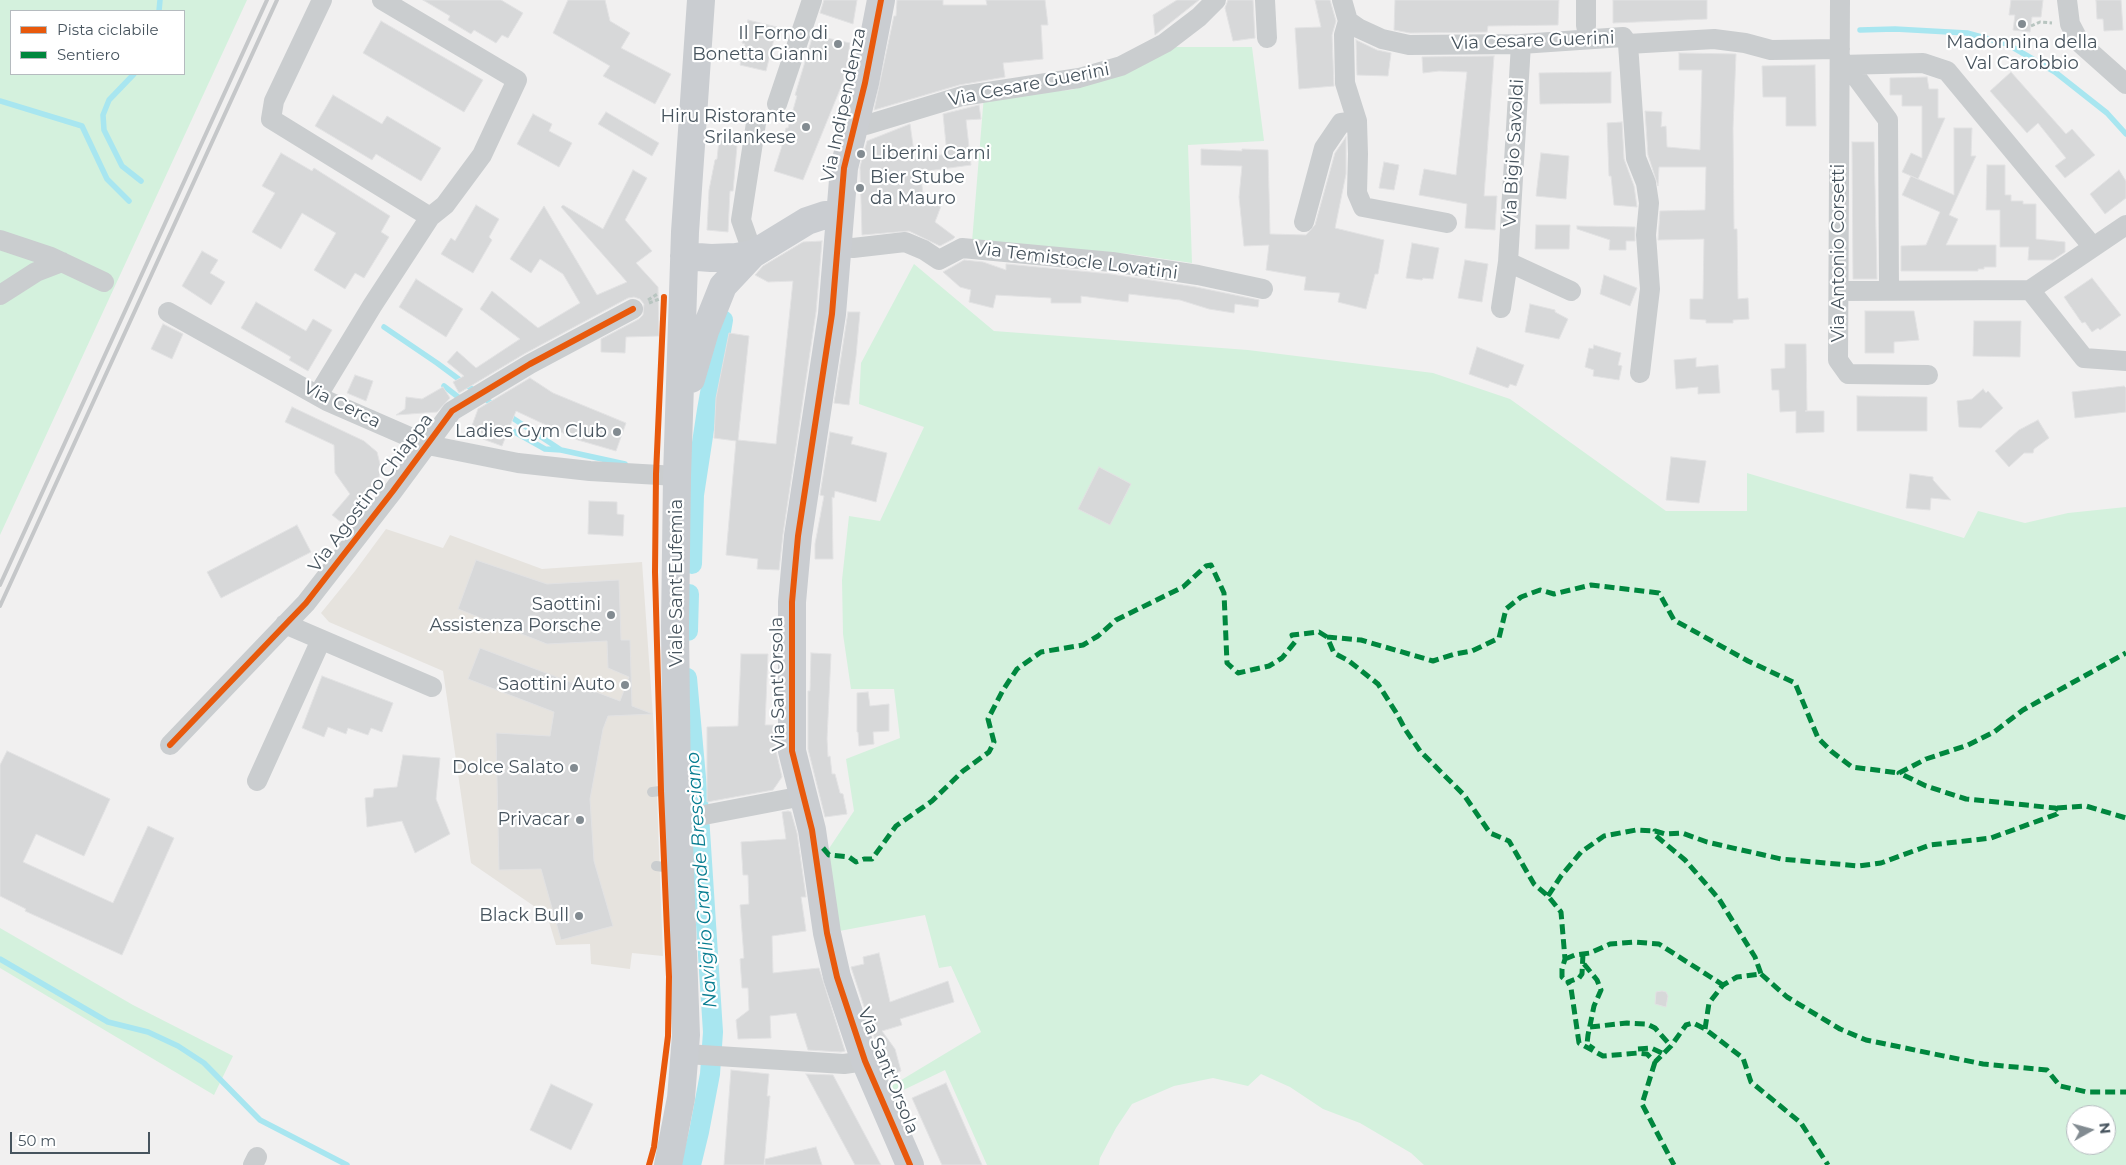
<!DOCTYPE html>
<style>
body{margin:0}
#map{position:relative;width:2126px;height:1165px;overflow:hidden;background:#f1f0f0;font-family:Montserrat,sans-serif}
canvas{display:block}
.legend{position:absolute;left:10px;top:10px;width:175px;height:65px;box-sizing:border-box;background:#fff;border:1px solid #b5bbbf;margin:0;padding:6px 9px;list-style:none;font-size:15px;color:#47545e}
.legend li{display:flex;align-items:center;gap:10px;height:25px}
.legend b{width:25px;border:1px solid #b5bbbf}
.north{position:absolute;left:2066px;top:1105px;width:50px;height:50px;box-sizing:border-box;background:#fff;border:1px solid #b5bbbf;border-radius:50%;rotate:83deg;font-size:14px;font-weight:700;line-height:20px;text-align:center;color:#47545e}
.north::after{content:'';display:block;margin:auto;width:18px;height:22px;background:#828b91;clip-path:polygon(50% 0,100% 100%,50% 72%,0 100%)}
.scale{position:absolute;left:10px;top:1132px;width:140px;height:22px;box-sizing:border-box;border:2px solid #47545e;border-top:0;padding-left:6px;font-size:15px;line-height:18px;white-space:nowrap;color:#47545e;-webkit-text-stroke:4px #fff;paint-order:stroke}
</style>
<div id="map">
<canvas width="2126" height="1165"></canvas>
<ul class="legend">
<li><b style="height:6px;background:#e8590c"></b>Pista ciclabile</li>
<li><b style="height:6px;background:#00873e"></b>Sentiero</li>
</ul>
<div class="north">N</div>
<div class="scale">50 m</div>
</div>
<script>
const ctx = document.querySelector('canvas').getContext('2d');
ctx.lineJoin = 'round';
function fill(path, color) { ctx.fillStyle = color; ctx.fill(path, 'evenodd'); }
const poly = rows => new Path2D(rows.map(r => 'M' + r).join(''));
function trace(path, color, width, dash) { ctx.strokeStyle = color; ctx.lineWidth = width; ctx.lineCap = dash ? 'butt' : 'round'; ctx.setLineDash(dash || []); ctx.stroke(path); }
function write(font, color, halo, rows, align = 'center') {
  ctx.font = font + ' Montserrat,sans-serif'; ctx.lineWidth = 4.5; ctx.setLineDash([]); ctx.textBaseline = 'middle'; ctx.strokeStyle = halo; ctx.fillStyle = color; for (const [text, x, y, turn = 0] of rows) {
    ctx.save(); ctx.translate(x, y); ctx.rotate((+turn || 0) * Math.PI / 180); ctx.textAlign = isNaN(turn) ? turn : align; if (halo) ctx.strokeText(text, 0, 0); ctx.fillText(text, 0, 0); ctx.restore();
  }
}
fill(poly([
 [386,529,443,548,450,535,542,569,642,562,655,744,663,956,632,953,630,969,591,964,590,944,556,945,547,915,471,863,443,671,329,622,321,613,355,571]
]), '#e6e3de');
fill(poly([
 [0,0,247,0,0,535],
 [11,11,184,11,184,74,11,74],
 [1173,47,1252,47,1264,141,1188,145,1192,263,1130,254,972,242,984,95,1071,90,1107,79],
 [914,264,994,331,1248,350,1433,373,1510,399,1666,511,1747,511,1747,473,1964,538,1978,511,2025,523,2068,513,2126,507,2126,1165,1424,1165,1411,1153,1360,1123,1323,1109,1290,1087,1261,1074,1248,1086,1213,1078,1174,1086,1132,1104,1116,1128,1100,1158,1099,1165,987,1165,945,1070,891,1096,888,1088,981,1032,951,966,939,968,925,915,834,932,826,853,854,811,846,759,900,738,894,689,851,689,843,634,842,580,849,516,880,521,924,427,859,404,861,363],
 [2076,1115,2106,1115,2106,1145,2076,1145],
 [0,928,133,1005,233,1056,214,1095,0,968]
]), '#d4f1dd');
trace(poly([
 [159,11,160,0],
 [1860,30,1895,29,1967,33,2007,44,2055,72,2107,113,2126,134],
 [134,74,109,100,103,115,104,130,122,166,141,181],
 [0,101,82,126,107,179,129,201],
 [384,327,437,363,495,406],
 [444,386,462,400],
 [508,415,561,450],
 [504,426,545,449,561,450,625,464],
 [0,959,108,1022,148,1032,178,1046,204,1063,260,1120,347,1165]
]), '#a8e6f0', 5.5);
trace(poly([
 [692,564,694,495,707,410,723,320],
 [688,631,689,594],
 [687,678,698,800,713,1032,710,1074,699,1132,691,1165]
]), '#a8e6f0', 20);
const building = poly([
 [423,0,501,0,523,13,508,38,502,35,496,43,474,30,471,34,448,20,450,16,423,0],
 [568,0,605,0,610,21,630,33,621,48,671,74,655,104,603,76,610,66,553,33,568,0],
 [824,0,857,0,853,24,820,13,824,0],
 [897,0,943,0,943,5,987,5,986,0,1045,0,1048,25,1041,25,1043,59,1003,63,1005,77,959,85,874,110,894,16,896,16,897,0],
 [1177,0,1199,0,1155,35,1153,15,1177,0],
 [1228,0,1253,0,1255,38,1233,41,1225,8,1228,0],
 [1315,0,1330,0,1336,21,1332,35,1334,86,1299,89,1295,28,1321,27,1315,0],
 [1395,0,1559,0,1558,25,1488,26,1487,32,1410,33,1394,30,1395,0],
 [1613,0,1707,0,1707,19,1613,23,1613,0],
 [2011,0,2043,0,2041,17,2032,17,2030,32,2013,30,2015,15,2009,15,2011,0],
 [2096,0,2121,0,2123,30,2104,31,2103,19,2097,19,2096,0],
 [748,20,777,27,766,71,740,65,745,44,742,43,748,20],
 [381,21,483,80,464,112,363,53,381,21],
 [813,35,850,43,845,77,803,180,774,171,782,146,780,145,786,128,788,128,797,96,795,95,813,35],
 [1356,40,1377,50,1391,53,1388,76,1357,75,1356,40],
 [1679,53,1736,54,1733,128,1734,229,1737,229,1738,299,1748,298,1749,319,1733,320,1733,323,1706,323,1706,320,1690,319,1690,299,1703,299,1704,239,1658,240,1660,211,1705,210,1706,167,1659,167,1658,186,1648,155,1645,111,1662,112,1661,127,1666,126,1667,147,1700,150,1702,70,1679,70,1679,53],
 [1494,56,1484,196,1497,196,1495,230,1465,228,1467,204,1419,195,1424,169,1456,175,1467,72,1439,71,1423,73,1422,57,1494,56],
 [1815,65,1816,126,1786,126,1786,97,1763,97,1762,66,1815,65],
 [1611,72,1611,103,1540,104,1539,73,1611,72],
 [2011,72,2066,134,2072,129,2095,155,2065,178,2055,166,2066,158,2038,123,2027,133,1990,91,2011,72],
 [1927,77,1929,89,1938,89,1938,118,1945,118,1918,179,1902,172,1911,153,1922,158,1922,106,1902,106,1902,95,1890,95,1890,78,1927,77],
 [333,95,382,124,387,116,441,148,421,181,376,154,372,160,315,126,333,95],
 [979,105,981,119,966,120,971,165,920,172,924,200,941,206,935,222,955,237,953,239,940,246,909,231,862,235,860,167,867,141,910,124,915,159,947,154,943,114,979,105],
 [606,112,659,143,652,156,598,124,606,112],
 [533,114,552,124,549,131,572,143,559,167,517,144,533,114],
 [1622,122,1624,159,1634,186,1637,207,1614,205,1611,176,1609,176,1607,123,1622,122],
 [1954,128,1972,128,1971,156,1976,156,1949,215,1958,219,1946,245,1996,245,1996,267,1984,267,1984,269,1978,269,1978,271,1901,271,1901,246,1926,245,1940,212,1902,195,1911,176,1954,195,1954,128],
 [1346,137,1346,174,1335,228,1384,240,1378,274,1375,274,1366,309,1338,302,1340,293,1304,290,1306,277,1266,270,1269,245,1244,246,1239,197,1242,166,1201,165,1201,149,1242,151,1242,149,1268,150,1270,234,1306,235,1315,225,1335,153,1346,137],
 [719,140,737,146,733,191,730,191,728,232,707,230,709,190,715,160,717,159,719,140],
 [1852,142,1874,142,1877,279,1853,279,1852,142],
 [281,153,312,171,314,168,390,216,381,232,389,237,364,278,355,273,345,289,314,270,336,233,302,213,281,249,252,232,275,193,262,186,281,153],
 [1541,153,1569,156,1566,199,1536,196,1541,153],
 [1384,162,1399,165,1394,190,1379,188,1384,162],
 [1987,165,2005,165,2005,195,2011,195,2011,201,2023,201,2023,204,2036,204,2036,239,2065,242,2065,252,2053,260,2028,260,2029,247,2000,247,2000,210,1986,210,1987,165],
 [633,170,647,178,625,220,652,251,636,263,658,287,659,336,626,337,625,353,601,352,601,339,639,319,643,315,644,304,640,299,634,297,628,298,524,354,459,393,453,382,464,376,447,362,457,351,476,368,520,339,480,309,492,291,538,328,580,303,563,274,540,259,531,273,510,259,544,206,597,295,627,282,561,207,563,205,603,229,633,170],
 [2119,170,2126,181,2126,198,2105,214,2090,194,2119,170],
 [476,205,499,219,489,237,492,240,473,273,441,254,451,238,455,241,476,205],
 [1536,225,1570,225,1569,249,1535,249,1536,225],
 [1577,226,1635,227,1635,241,1626,241,1626,250,1609,250,1610,240,1577,229,1577,226],
 [822,241,816,312,783,534,779,570,757,569,758,559,726,555,736,441,714,438,716,398,729,333,749,336,738,440,776,444,793,281,768,282,755,275,763,266,803,242,822,241],
 [1412,243,1439,248,1433,279,1423,278,1422,280,1406,278,1412,243],
 [202,251,218,260,210,273,225,282,211,305,182,286,202,251],
 [964,260,983,262,1006,270,1006,264,1111,274,1196,287,1259,300,1258,307,1235,304,1234,313,1209,309,1180,300,1129,294,1128,302,1081,296,1081,303,1051,303,1051,298,996,295,993,308,969,302,971,290,960,287,943,272,964,260],
 [1465,260,1488,264,1482,302,1458,298,1465,260],
 [1604,275,1637,288,1630,306,1600,294,1604,275],
 [2092,278,2121,315,2100,330,2098,328,2092,332,2085,322,2082,323,2064,297,2092,278],
 [416,279,463,309,446,337,399,307,416,279],
 [256,302,306,331,313,319,332,330,308,371,289,360,291,357,241,328,256,302],
 [1530,304,1555,310,1555,312,1568,319,1559,339,1525,332,1530,304],
 [1865,311,1914,311,1919,340,1894,342,1894,353,1865,353,1865,311],
 [848,312,860,312,856,356,849,405,834,403,848,312],
 [1974,321,2021,321,2020,357,1973,356,1974,321],
 [163,324,183,334,172,359,151,349,163,324],
 [1785,344,1806,344,1807,411,1805,411,1824,411,1824,432,1796,433,1796,411,1780,412,1779,390,1772,390,1771,369,1785,368,1785,344],
 [1594,345,1621,353,1618,365,1622,366,1619,380,1593,376,1594,370,1585,367,1589,348,1593,349,1594,345],
 [1477,347,1524,365,1516,386,1510,384,1508,388,1469,374,1477,347],
 [1696,358,1696,367,1718,365,1720,393,1698,394,1698,387,1676,389,1674,360,1696,358],
 [355,375,373,381,366,401,347,393,355,375],
 [530,378,553,393,626,423,616,451,578,440,516,411,502,446,469,434,478,409,530,378],
 [2124,386,2126,388,2126,412,2075,418,2072,392,2124,386],
 [443,387,450,398,437,412,396,415,405,409,406,397,422,399,443,387],
 [1983,389,1986,393,1988,391,2003,408,1981,428,1959,427,1957,401,1972,399,1983,389],
 [1857,396,1927,397,1927,431,1857,431,1857,396],
 [292,407,364,441,377,452,381,468,378,482,346,526,332,515,350,494,335,473,334,445,285,422,292,407],
 [2038,420,2049,438,2034,449,2033,453,2024,453,2009,467,1995,451,2019,430,2038,420],
 [830,432,853,437,851,444,887,453,876,502,835,491,834,498,832,497,833,559,815,559,815,544,824,496,820,495,830,432],
 [1671,457,1706,461,1699,503,1666,500,1671,457],
 [1099,467,1131,484,1110,525,1078,509,1099,467],
 [1910,474,1933,477,1933,480,1951,500,1931,498,1930,510,1906,508,1910,474],
 [589,501,617,502,617,514,624,515,623,536,588,534,589,501],
 [297,525,311,552,221,598,207,572,297,525],
 [476,560,547,584,619,580,621,640,630,640,632,706,653,714,608,716,603,729,590,799,594,861,613,926,561,940,541,869,499,870,496,733,550,736,554,712,468,679,480,648,620,701,629,677,608,668,607,641,547,644,458,609,476,560],
 [811,653,831,654,827,739,828,757,830,756,832,774,835,774,840,793,843,794,847,814,825,817,808,749,808,691,810,691,811,653],
 [741,654,768,654,765,725,776,725,776,751,782,777,773,790,707,802,707,727,738,726,741,654],
 [322,676,393,703,382,732,371,728,368,735,348,728,346,734,328,727,324,737,302,728,322,676],
 [868,692,870,706,889,704,889,731,873,732,874,744,859,746,858,732,857,732,857,693,868,692],
 [7,751,110,799,84,856,36,834,23,862,113,903,148,826,174,838,122,955,25,911,26,909,0,896,0,765,7,751],
 [403,755,440,758,436,799,450,834,415,853,402,821,367,827,365,798,373,797,374,789,397,787,403,755],
 [788,811,791,812,797,833,806,897,801,897,806,931,772,936,773,973,819,968,845,1051,841,1052,808,1050,796,1013,770,1016,771,1038,738,1039,736,1020,749,1010,748,988,742,988,740,959,744,958,740,905,749,904,748,875,743,875,741,842,786,839,782,812,788,811],
 [879,953,890,1002,948,981,954,1002,900,1019,902,1025,882,1031,895,1049,901,1071,888,1076,880,1055,851,967,864,964,863,957,879,953],
 [1662,991,1666,992,1668,996,1666,1007,1655,1004,1656,992,1662,991],
 [731,1070,769,1074,767,1096,770,1096,764,1165,724,1165,731,1070],
 [806,1074,833,1075,881,1165,855,1165,806,1074],
 [946,1083,982,1165,942,1165,912,1098,946,1083],
 [551,1084,593,1104,571,1150,530,1130,551,1084],
 [816,1147,822,1165,765,1165,765,1159,816,1147]
]);
fill(building, '#d7d8d9');
trace(building, '#e2e2e3', 1);
trace(poly([
 [2031,26,2040,22,2052,23],
 [648,300,659,293],
 [649,303,662,298]
]), '#b8c5c0', 3, [4, 2.5]);
trace(poly([
 [652,792,676,789],
 [656,866,680,869]
]), '#cacdcf', 10);
trace(poly([
 [322,0,274,101,271,119,430,217],
 [1265,0,1267,38],
 [1342,0,1348,21,1358,28,1382,39,1409,45,1521,44,1623,37,1628,44,1636,158,1646,183,1649,203,1646,235,1650,289,1640,373],
 [1840,0,1838,360,1848,374,1928,375],
 [2067,0,2070,24,2080,43,2126,84],
 [1348,21,1344,35,1345,83,1357,121,1358,154,1357,193,1363,207,1447,223],
 [1586,26,1586,0],
 [1628,44,1714,39,1745,43,1771,50,1840,49],
 [1840,65,1923,63,1947,71,2093,247],
 [1840,65,1857,78,1888,120,1889,290],
 [777,104,812,0],
 [854,124,866,125,962,96,1079,78,1121,66,1165,43,1199,17,1216,0],
 [1304,222,1324,148,1341,123,1357,121],
 [2126,225,2030,290,2084,358,2126,361],
 [0,240,51,257,104,282],
 [837,247,853,248,905,242,924,250,939,260,962,248,1112,262,1198,275,1263,289],
 [753,254,741,220,756,123],
 [1508,262,1571,291],
 [1839,291,2030,290],
 [0,295,36,272,62,262],
 [1501,308,1508,262,1521,44],
 [168,312,327,401,428,445,518,463,590,471,677,476],
 [318,395,372,306,430,217,445,205,482,155,517,80,382,0],
 [285,624,432,687],
 [170,745,306,603,393,491,452,411,530,364,633,309],
 [257,781,321,640],
 [678,820,803,796],
 [686,1054,844,1064,865,1061],
 [253,1165,257,1157]
]), '#cacdcf', 20);
trace(poly([
 [881,0,865,83,844,168,832,314,798,536,792,602,792,751,812,830,827,933,837,977,865,1061,910,1165],
 [684,256,711,258,736,257,753,254],
 [691,379,705,331,723,286,753,254,807,221,825,215,839,215],
 [668,1165,681,1098,686,1035,677,788,675,627,677,476,685,232,701,0]
]), '#cacdd1', 28);
trace(poly([
 [0,585,267,0],
 [0,606,277,0]
]), '#c5c7c9', 4);
trace(poly([
 [1327,637,1361,640,1433,661,1455,654,1472,651,1499,638,1506,609,1521,597,1540,590,1554,594,1591,585,1659,593,1674,620,1748,661,1795,683,1818,738,1831,751,1852,767,1899,773],
 [2057,808,2086,806,2126,818],
 [823,848,829,855,849,857,856,862,864,859,872,859,896,826,932,801,963,771,989,752,994,742,988,719,1003,690,1017,669,1041,652,1083,645,1098,636,1116,620,1183,587,1206,566,1211,565,1224,593,1227,663,1238,673,1269,666,1282,658,1295,642,1292,635,1319,632,1327,637,1334,653,1349,661,1378,684,1397,714,1405,729,1420,751,1464,795,1490,833,1509,841,1534,884,1548,896,1561,912,1565,959,1562,969,1562,977,1568,982],
 [1548,896,1561,876,1581,852,1604,836,1636,830,1655,831],
 [1583,954,1582,974,1579,978,1568,982,1571,988,1579,1043,1603,1056,1638,1053,1647,1054,1655,1062,1671,1046,1686,1025,1693,1023,1705,1029,1743,1058,1751,1082,1801,1123,1828,1165],
 [1565,959,1575,955,1590,953,1610,944,1634,942,1659,944,1723,985],
 [1584,964,1597,980,1601,990,1594,1006,1588,1035,1587,1044,1594,1049],
 [1761,974,1787,997,1840,1029,1866,1040,1983,1064,2047,1070,2060,1086,2087,1092,2126,1092],
 [1590,1027,1627,1023,1647,1024,1655,1028,1671,1046],
 [1705,1029,1709,1003,1723,985,1737,977,1761,974,1755,957,1719,899,1685,860,1655,835,1655,831,1665,834,1682,833,1707,842,1781,859,1859,866,1881,863,1930,845,1991,838,2057,814,2059,810,2055,808,1966,799,1926,786,1899,773,1926,759,1968,745,1994,732,2023,710,2126,653],
 [1638,1049,1651,1048,1662,1053],
 [1655,1062,1642,1104,1674,1165]
]), '#00873e', 5, [10, 5]);
trace(poly([
 [881,0,865,83,844,168,832,314,798,536,792,602,792,751,812,830,827,933,837,977,865,1061,910,1165],
 [170,745,306,603,393,491,452,411,530,364,633,309],
 [649,1165,654,1147,668,1036,669,977,661,791,655,572,656,474,664,297]
]), '#e8590c', 6);
for (const [x, y, r, color] of [
 [2022,24,5,"#828b91"],
 [838,44,5,"#828b91"],
 [806,127,5,"#828b91"],
 [861,154,5,"#828b91"],
 [860,188,5,"#828b91"],
 [617,432,5,"#828b91"],
 [611,615,5,"#828b91"],
 [625,685,5,"#828b91"],
 [574,768,5,"#828b91"],
 [580,820,5,"#828b91"],
 [579,916,5,"#828b91"]
]) { const dot = new Path2D(); dot.arc(x, y, r, 0, 2 * Math.PI); ctx.fillStyle = color; ctx.fill(dot); trace(dot, '#fff', 2); }
write('18px', '#47545e', '#fff', [
 ["Il Forno di",828,34],
 ["Bonetta Gianni",828,55],
 ["Madonnina della",2022,43,"center"],
 ["Val Carobbio",2022,64,"center"],
 ["Hiru Ristorante",796,117],
 ["Srilankese",796,138],
 ["Liberini Carni",871,154,"left"],
 ["Bier Stube",870,178,"left"],
 ["da Mauro",870,199,"left"],
 ["Ladies Gym Club",607,432],
 ["Saottini",601,605],
 ["Assistenza Porsche",601,626],
 ["Saottini Auto",615,685],
 ["Dolce Salato",564,768],
 ["Privacar",570,820],
 ["Black Bull",569,916]
], 'right');
write('18px', '#47545e', '#fff', [
 ["Via Cesare Guerini",1533,41,-2],
 ["Via Cesare Guerini",1029,85,-11],
 ["Via Indipendenza",844,105,-78],
 ["Via Bigio Savoldi",1514,153,-87],
 ["Via Antonio Corsetti",1839,253,-90],
 ["Via Temistocle Lovatini",1076,261,7],
 ["Via Cerca",342,405,26],
 ["Via Agostino Chiappa",371,493,-53],
 ["Viale Sant'Eufemia",677,583,-90],
 ["Via Sant'Orsola",778,684,-91],
 ["Via Sant'Orsola",888,1071,68]
]);
write('italic 19px', '#087d91', '#fff', [
 ["Naviglio Grande Bresciano",702,880,-94]
]);
</script>
